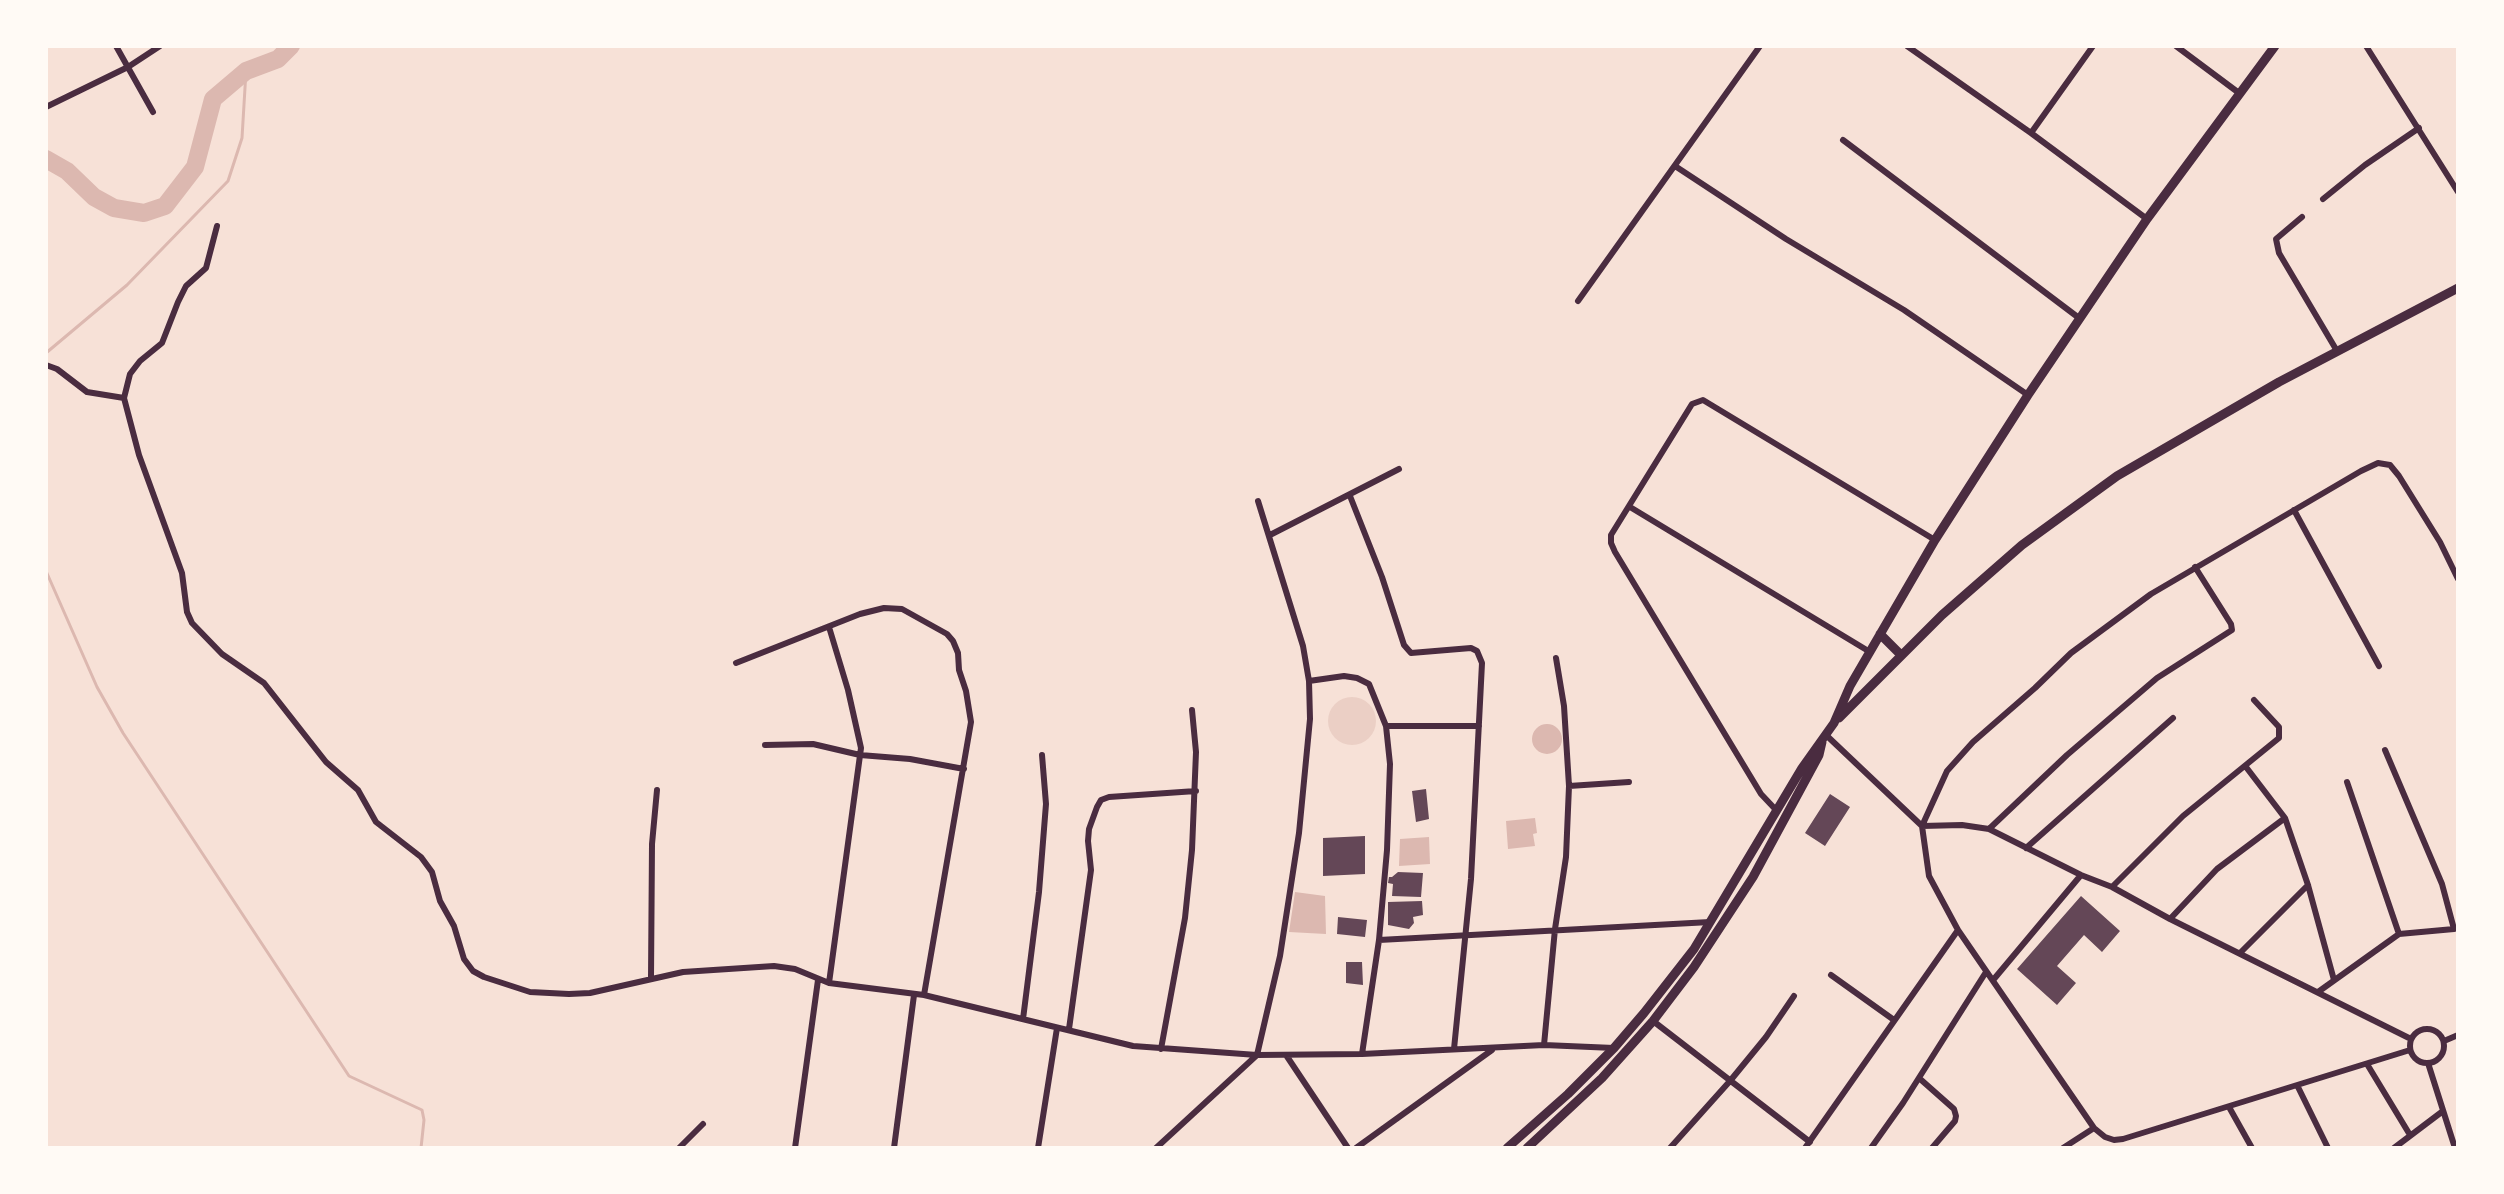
<!DOCTYPE html>
<style>
body{margin:0}
#map{position:relative;width:2504px;height:1194px;overflow:hidden;background:#f7e1d7;font-family:"PT Sans",sans-serif}
canvas{display:block}
.frame{position:absolute;inset:0;border:48px solid #fffaf5;pointer-events:none}
</style>
<div id="map">
<canvas width="2504" height="1194"></canvas>
<div class="frame"></div>
</div>
<script>
const ctx = document.querySelector('canvas').getContext('2d');
ctx.lineJoin = 'round';
function fill(path, color) { ctx.fillStyle = color; ctx.fill(path, 'evenodd'); }
const poly = rows => new Path2D(rows.map(r => 'M' + r).join(''));
function trace(path, color, width, dash) { ctx.strokeStyle = color; ctx.lineWidth = width; ctx.lineCap = dash ? 'butt' : 'round'; ctx.setLineDash(dash || []); ctx.stroke(path); }
fill(poly([
 '1328 721a24 24 0 1 1 48 0a24 24 0 1 1-48 0Z'
]), '#ebcfc5');
fill(poly([
 '1532 739a15 15 0 1 1 30 0a15 15 0 1 1-30 0Z',
 [1535,818,1537,833,1533,834,1535,846,1508,849,1506,821],
 [1429,837,1430,864,1399,866,1400,839],
 [1295,892,1325,896,1326,934,1289,932]
]), '#dcb8b0');
trace(poly([
 [46,353,127,285,228,181,242,138,246,71],
 [46,571,97,687,123,733,349,1076,422,1110,424,1120,421,1148]
]), '#dcb8b0', 3);
trace(poly([
 [46,159,67,171,94,197,114,208,144,213,165,206,195,167,213,99,246,71,278,59,291,46]
]), '#dcb8b0', 18);
fill(poly([
 [1426,789,1429,819,1416,822,1412,791],
 [1830,794,1850,807,1825,846,1805,833],
 [1365,836,1365,874,1323,876,1323,838],
 [1398,872,1423,873,1421,897,1392,896,1393,884,1388,883,1389,877,1392,877],
 [2081,896,2120,931,2102,952,2084,935,2057,966,2076,983,2057,1005,2017,969],
 [1422,901,1423,915,1413,917,1414,923,1409,929,1388,925,1388,902],
 [1338,917,1367,920,1365,937,1337,934],
 [1346,962,1362,962,1363,985,1346,983]
]), '#644757');
trace(poly([
 [116,46,153,112],
 [1907,46,2031,133,2147,219],
 [2176,46,2239,93],
 [2366,46,2458,192],
 [46,107,128,67,160,46],
 [2031,133,2093,46],
 [1843,140,2079,318],
 [1675,166,1786,239,1904,310,2028,395],
 [2323,199,2365,165,2419,128],
 [2302,217,2276,239,2279,253,2337,351],
 [217,226,206,268,186,286,178,302,162,343,140,361,130,374,124,398,139,455,182,573,187,612,192,623,222,654,264,683,326,762,358,790,376,822,421,857,432,872,440,901,454,926,464,959,473,971,484,977,530,992,569,994,590,993,683,972,774,966,795,969,829,983,924,995,1133,1046,1257,1055,1362,1054,1544,1045,1614,1048],
 [1578,301,1760,46],
 [46,365,57,369,87,392,124,398],
 [1350,496,1382,577,1404,645,1411,653,1471,648,1477,651,1482,663,1471,879,1454,1049],
 [1630,507,1870,652],
 [2294,510,2379,666],
 [1270,535,1399,469],
 [736,663,860,614,884,608,902,609,947,634,953,641,958,653,959,670,966,691,971,722,924,995],
 [1309,681,1344,676,1357,678,1369,684,1386,726,1390,764,1387,850,1379,940,1362,1054],
 [1386,726,1479,726],
 [1826,735,1922,826,1929,876,1958,930,2094,1128,2105,1137,2114,1140,2123,1139,2410,1050],
 [765,745,813,744,860,755,910,759,964,769],
 [2246,767,2285,818,2308,885,2334,980],
 [2347,782,2399,934],
 [1569,786,1629,782],
 [1777,811,1761,794,1615,552,1611,543,1611,535,1692,404,1703,400,1935,540],
 [1989,829,2067,755,2157,678,2232,630,2231,624,2195,567],
 [2026,848,2173,718],
 [2112,887,2183,816,2279,738,2279,727,2254,700],
 [2170,919,2217,869,2285,818],
 [1379,940,1710,922],
 [2240,953,2308,885],
 [1831,975,1894,1020],
 [651,978,652,844,657,790],
 [1994,979,2081,875],
 [829,983,861,748,848,690,829,627],
 [2318,992,2399,934,2454,929,2442,884,2385,750],
 [1023,1019,1039,892,1046,804,1042,755],
 [1653,1021,1810,1142],
 '2410 1046a17 17 0 1 1 34 0a17 17 0 1 1-34 0Z',
 [1069,1029,1091,870,1088,841,1089,829,1097,807,1101,800,1109,797,1196,791],
 [2411,1039,2170,919,2112,887,2081,875,1989,829,1962,825,1922,826,1947,771,1973,742,2035,688,2071,653,2151,594,2361,471,2378,463,2390,465,2399,476,2440,542,2458,579],
 [2444,1041,2458,1035],
 [1544,1045,1555,929,1566,857,1569,786,1564,706,1556,658],
 [1161,1049,1185,918,1192,850,1196,752,1192,710],
 [1286,1055,1348,1148],
 [2428,1063,2455,1148],
 [2367,1064,2410,1135],
 [1919,1078,1954,1109,1956,1116,1955,1121,1932,1148],
 [2298,1087,2328,1148],
 [2229,1107,2252,1148],
 [679,1148,703,1124],
 [795,1148,818,980],
 [894,1148,914,995],
 [1038,1148,1057,1028],
 [1156,1148,1257,1055,1280,956,1299,833,1310,719,1309,681,1303,646,1258,501],
 [1356,1148,1492,1050],
 [1670,1148,1730,1081,1766,1037,1794,996],
 [1805,1148,1958,930],
 [1871,1148,1903,1103,1986,972],
 [2063,1148,2094,1128],
 [2394,1148,2443,1111]
]), '#4a2c40', 6);
trace(poly([
 [1880,634,1901,655],
 [1839,718,1942,615,2022,545,2117,476,2279,382,2458,288],
 [1507,1148,1568,1094,1614,1048,1644,1013,1694,949,1802,768,1834,723,1850,686,1935,540,2028,395,2147,219,2275,46],
 [1527,1148,1602,1078,1653,1021,1694,967,1753,877,1819,755,1822,742]
]), '#4a2c40', 9);
</script>
